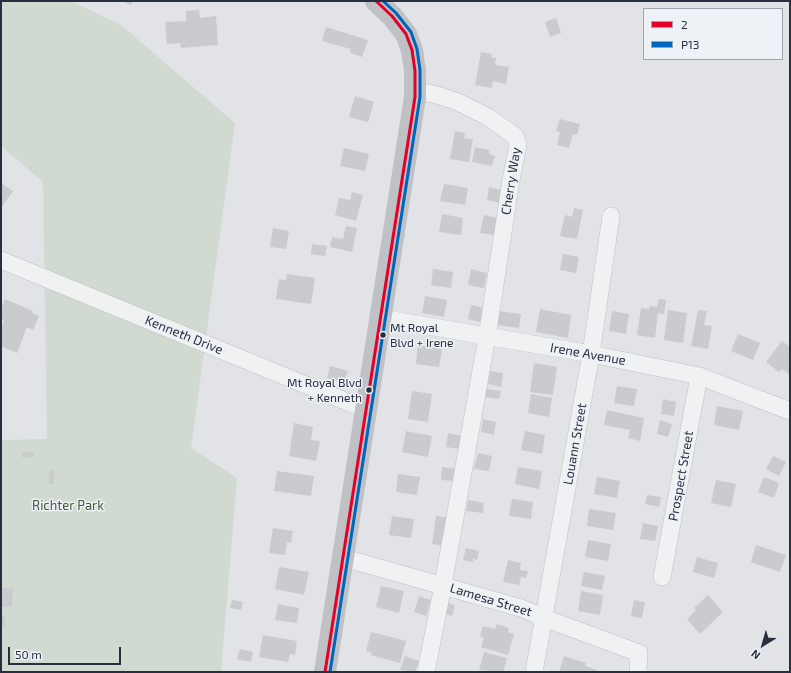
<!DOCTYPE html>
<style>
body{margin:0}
#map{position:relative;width:791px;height:673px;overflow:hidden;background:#e1e3e6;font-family:"Exo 2",sans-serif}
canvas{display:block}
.frame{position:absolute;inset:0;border:2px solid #28303f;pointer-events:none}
.legend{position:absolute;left:643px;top:8px;width:140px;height:52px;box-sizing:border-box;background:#eef1f6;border:1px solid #9fa4ad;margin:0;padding:5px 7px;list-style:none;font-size:12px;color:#28303f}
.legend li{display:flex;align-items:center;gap:8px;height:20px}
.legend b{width:20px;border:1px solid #9fa4ad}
.north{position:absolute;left:743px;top:625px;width:40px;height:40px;-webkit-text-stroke:3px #eef1f6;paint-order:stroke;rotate:217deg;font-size:11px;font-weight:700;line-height:16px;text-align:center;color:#28303f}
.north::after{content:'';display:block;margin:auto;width:14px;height:18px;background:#28303f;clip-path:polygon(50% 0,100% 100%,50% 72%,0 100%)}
.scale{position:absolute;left:8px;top:647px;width:113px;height:18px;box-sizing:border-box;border:2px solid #28303f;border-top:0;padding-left:5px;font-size:12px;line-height:14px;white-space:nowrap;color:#28303f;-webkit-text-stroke:3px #eef1f6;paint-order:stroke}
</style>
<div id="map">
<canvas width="791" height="673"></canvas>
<div class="frame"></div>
<ul class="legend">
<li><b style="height:5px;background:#e4002b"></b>2</li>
<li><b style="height:5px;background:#0065bd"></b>P13</li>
</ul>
<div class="north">N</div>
<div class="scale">50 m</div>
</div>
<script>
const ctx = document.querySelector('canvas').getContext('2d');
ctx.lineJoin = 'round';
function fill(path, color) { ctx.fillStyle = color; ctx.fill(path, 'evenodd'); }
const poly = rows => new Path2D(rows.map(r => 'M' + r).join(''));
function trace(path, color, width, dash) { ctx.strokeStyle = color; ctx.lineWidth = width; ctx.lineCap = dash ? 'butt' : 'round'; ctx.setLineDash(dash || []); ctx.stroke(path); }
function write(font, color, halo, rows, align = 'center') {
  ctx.font = font + ' "Exo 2",sans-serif'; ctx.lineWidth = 3; ctx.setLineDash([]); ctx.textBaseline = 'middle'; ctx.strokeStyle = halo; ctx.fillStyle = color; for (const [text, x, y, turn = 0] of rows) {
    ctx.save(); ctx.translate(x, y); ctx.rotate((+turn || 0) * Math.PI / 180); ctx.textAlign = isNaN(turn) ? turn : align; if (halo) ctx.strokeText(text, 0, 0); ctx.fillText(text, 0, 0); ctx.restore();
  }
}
fill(poly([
 [1,1,71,1,121,25,235,123,191,448,237,478,221,672,1,672,1,440,47,439,43,182,1,146]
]), '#d1dad1');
fill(poly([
 [121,1,133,1,131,5],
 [199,10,200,18,216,16,218,45,181,48,180,43,167,44,165,22,186,21,186,11],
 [556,18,561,33,550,37,545,22],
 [326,27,368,40,362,57,350,53,351,49,322,41],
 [481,52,492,54,491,57,496,58,495,65,509,67,506,84,493,81,492,88,475,85],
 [355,96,374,102,368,122,349,117],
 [560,119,580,124,577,135,573,134,569,148,557,145,560,132,556,131],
 [455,131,465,133,464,138,473,139,469,162,450,159],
 [475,147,489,150,489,154,495,156,492,166,472,162],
 [344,148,369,154,365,171,340,166],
 [1,183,13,191,1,208],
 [444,184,468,188,465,205,440,201],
 [489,187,503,190,500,203,487,200],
 [352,192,363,195,356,221,335,215,339,198,350,200],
 [574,208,583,210,577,239,560,236,565,215,572,217],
 [442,214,463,218,461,235,439,232],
 [484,215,498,218,494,235,480,233],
 [346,226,357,228,352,252,330,247,332,237,343,239],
 [273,228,289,231,286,249,270,247],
 [312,244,327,246,325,256,311,254],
 [563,254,579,257,576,273,560,270],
 [433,269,453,272,451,288,431,285],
 [471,269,487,273,484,288,468,285],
 [287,274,315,278,311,304,276,299,279,279,286,280],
 [425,296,447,300,444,317,422,313],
 [5,299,33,311,32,313,39,316,33,330,27,327,17,353,1,346,1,328,4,321,1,319,1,309],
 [659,299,666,300,664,314,658,313,655,338,637,335,641,308,649,309,650,306,657,307],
 [471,305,483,308,480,322,468,319],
 [540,309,571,315,568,338,536,332],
 [668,310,687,313,683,343,664,340],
 [698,310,707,311,704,325,712,326,708,349,691,346],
 [499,311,521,314,519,328,497,325],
 [612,311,629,314,626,334,609,331],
 [738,334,760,343,753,360,731,351],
 [782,341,790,347,790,375,782,369,779,372,766,362],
 [418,345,442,349,439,367,416,364],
 [534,363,557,367,553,395,530,392],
 [330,366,348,371,344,383,327,378],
 [490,371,503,373,501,387,488,384],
 [617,386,637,389,634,406,614,403],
 [486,389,501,391,499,399,485,397],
 [412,391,432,394,428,422,408,419],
 [531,394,552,398,549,417,528,413],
 [663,399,676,402,674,416,661,414],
 [717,406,743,411,739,430,714,425],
 [607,410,644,418,640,441,628,438,630,430,604,425],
 [483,419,496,422,494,435,481,432],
 [660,420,672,424,668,437,657,434],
 [294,423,313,427,311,440,320,441,316,461,289,456],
 [406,431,432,436,428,457,402,452],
 [525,431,545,435,542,454,521,450],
 [448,433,462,436,460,449,446,447],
 [33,452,34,457,23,458,22,453],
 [478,453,492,456,489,471,474,469],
 [773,456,786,462,779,476,766,469],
 [442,467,456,469,454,481,441,480],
 [518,467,542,471,539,489,515,484],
 [49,470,54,470,54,484,49,484],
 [277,471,314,476,311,496,274,491],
 [398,474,420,477,417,495,396,492],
 [597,477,620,481,617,498,594,494],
 [764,477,779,483,774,498,758,492],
 [716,480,736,484,731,507,711,503],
 [647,495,661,497,659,507,645,504],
 [512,499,533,502,531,519,509,516],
 [468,500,484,503,483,513,466,511],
 [589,509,616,513,613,530,587,526],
 [392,516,414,519,411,538,389,535],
 [436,516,450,518,446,546,432,544],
 [643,523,658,526,655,541,640,539],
 [273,528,293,531,291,543,287,542,285,555,269,553],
 [588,540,611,544,608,561,585,557],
 [756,545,786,555,780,572,751,562],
 [466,548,479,551,477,560,473,559,473,562,463,560],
 [697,557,718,563,714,578,693,572],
 [508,560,521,563,520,570,528,571,526,578,521,577,519,585,503,582],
 [279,567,309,572,304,595,275,589],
 [584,572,605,576,602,590,581,586],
 [381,586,404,591,399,613,376,607],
 [1,588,13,589,12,607,1,606],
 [581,591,603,595,600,615,578,611],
 [708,595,723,612,700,634,687,619,696,610,694,608],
 [419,596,431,600,426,616,414,612],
 [232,600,243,602,241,610,230,608],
 [634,600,645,602,642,618,631,616],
 [448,603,455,605,452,616,445,614],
 [278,604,299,608,297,623,275,620],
 [1,616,4,616,5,626,1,627],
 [497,624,509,628,508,632,514,634,508,655,481,647,484,638,480,637,483,626,495,629],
 [371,632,406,641,400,663,371,655,372,653,366,651],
 [263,635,297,641,295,655,290,654,288,662,259,657],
 [240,649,253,652,251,662,237,659],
 [484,652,507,658,503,672,479,670],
 [405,656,419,661,415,672,400,670],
 [564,656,586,663,585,666,597,670,597,672,559,672]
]), '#c9cbce');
const street = poly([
 [415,90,437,95,458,102,488,117,515,136,518,145,511,180,487,337,443,585,426,672],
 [1,260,367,410],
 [381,318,591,354,699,376,790,411],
 [344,558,521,608,544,618,639,653,638,672],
 [662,577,699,376],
 [534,672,591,354,611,216]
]);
trace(street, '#bfc1c4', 18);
trace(street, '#f0f1f2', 17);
trace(poly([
 [325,672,415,97,415,71,412,50,406,34,392,16,376,1]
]), '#bfc1c5', 22);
trace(poly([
 [325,672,415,97,415,71,412,50,406,34,392,16,376,1]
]), '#e4002b', 3);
trace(poly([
 [330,672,420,97,420,70,417,49,411,32,396,13,383,1]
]), '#0065bd', 3);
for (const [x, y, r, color] of [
 [383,335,3.5,"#28303f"],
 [369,390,3.5,"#28303f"]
]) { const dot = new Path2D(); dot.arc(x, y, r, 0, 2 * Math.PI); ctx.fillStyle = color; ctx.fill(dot); trace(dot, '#eef1f6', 1.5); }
write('12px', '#28303f', '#eef1f6', [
 ["Mt Royal",390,328],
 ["Blvd + Irene",390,343],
 ["Mt Royal Blvd",362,383,"right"],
 ["+ Kenneth",362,398,"right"]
], 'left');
write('13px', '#28303f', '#eef1f6', [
 ["Cherry Way",511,181,-81],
 ["Kenneth Drive",184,335,22],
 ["Irene Avenue",588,354,10],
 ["Louann Street",575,444,-80],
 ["Prospect Street",681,476,-80],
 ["Lamesa Street",491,600,17]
]);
write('13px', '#3c5b35', '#eef1f6', [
 ["Richter Park",68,506]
]);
</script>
